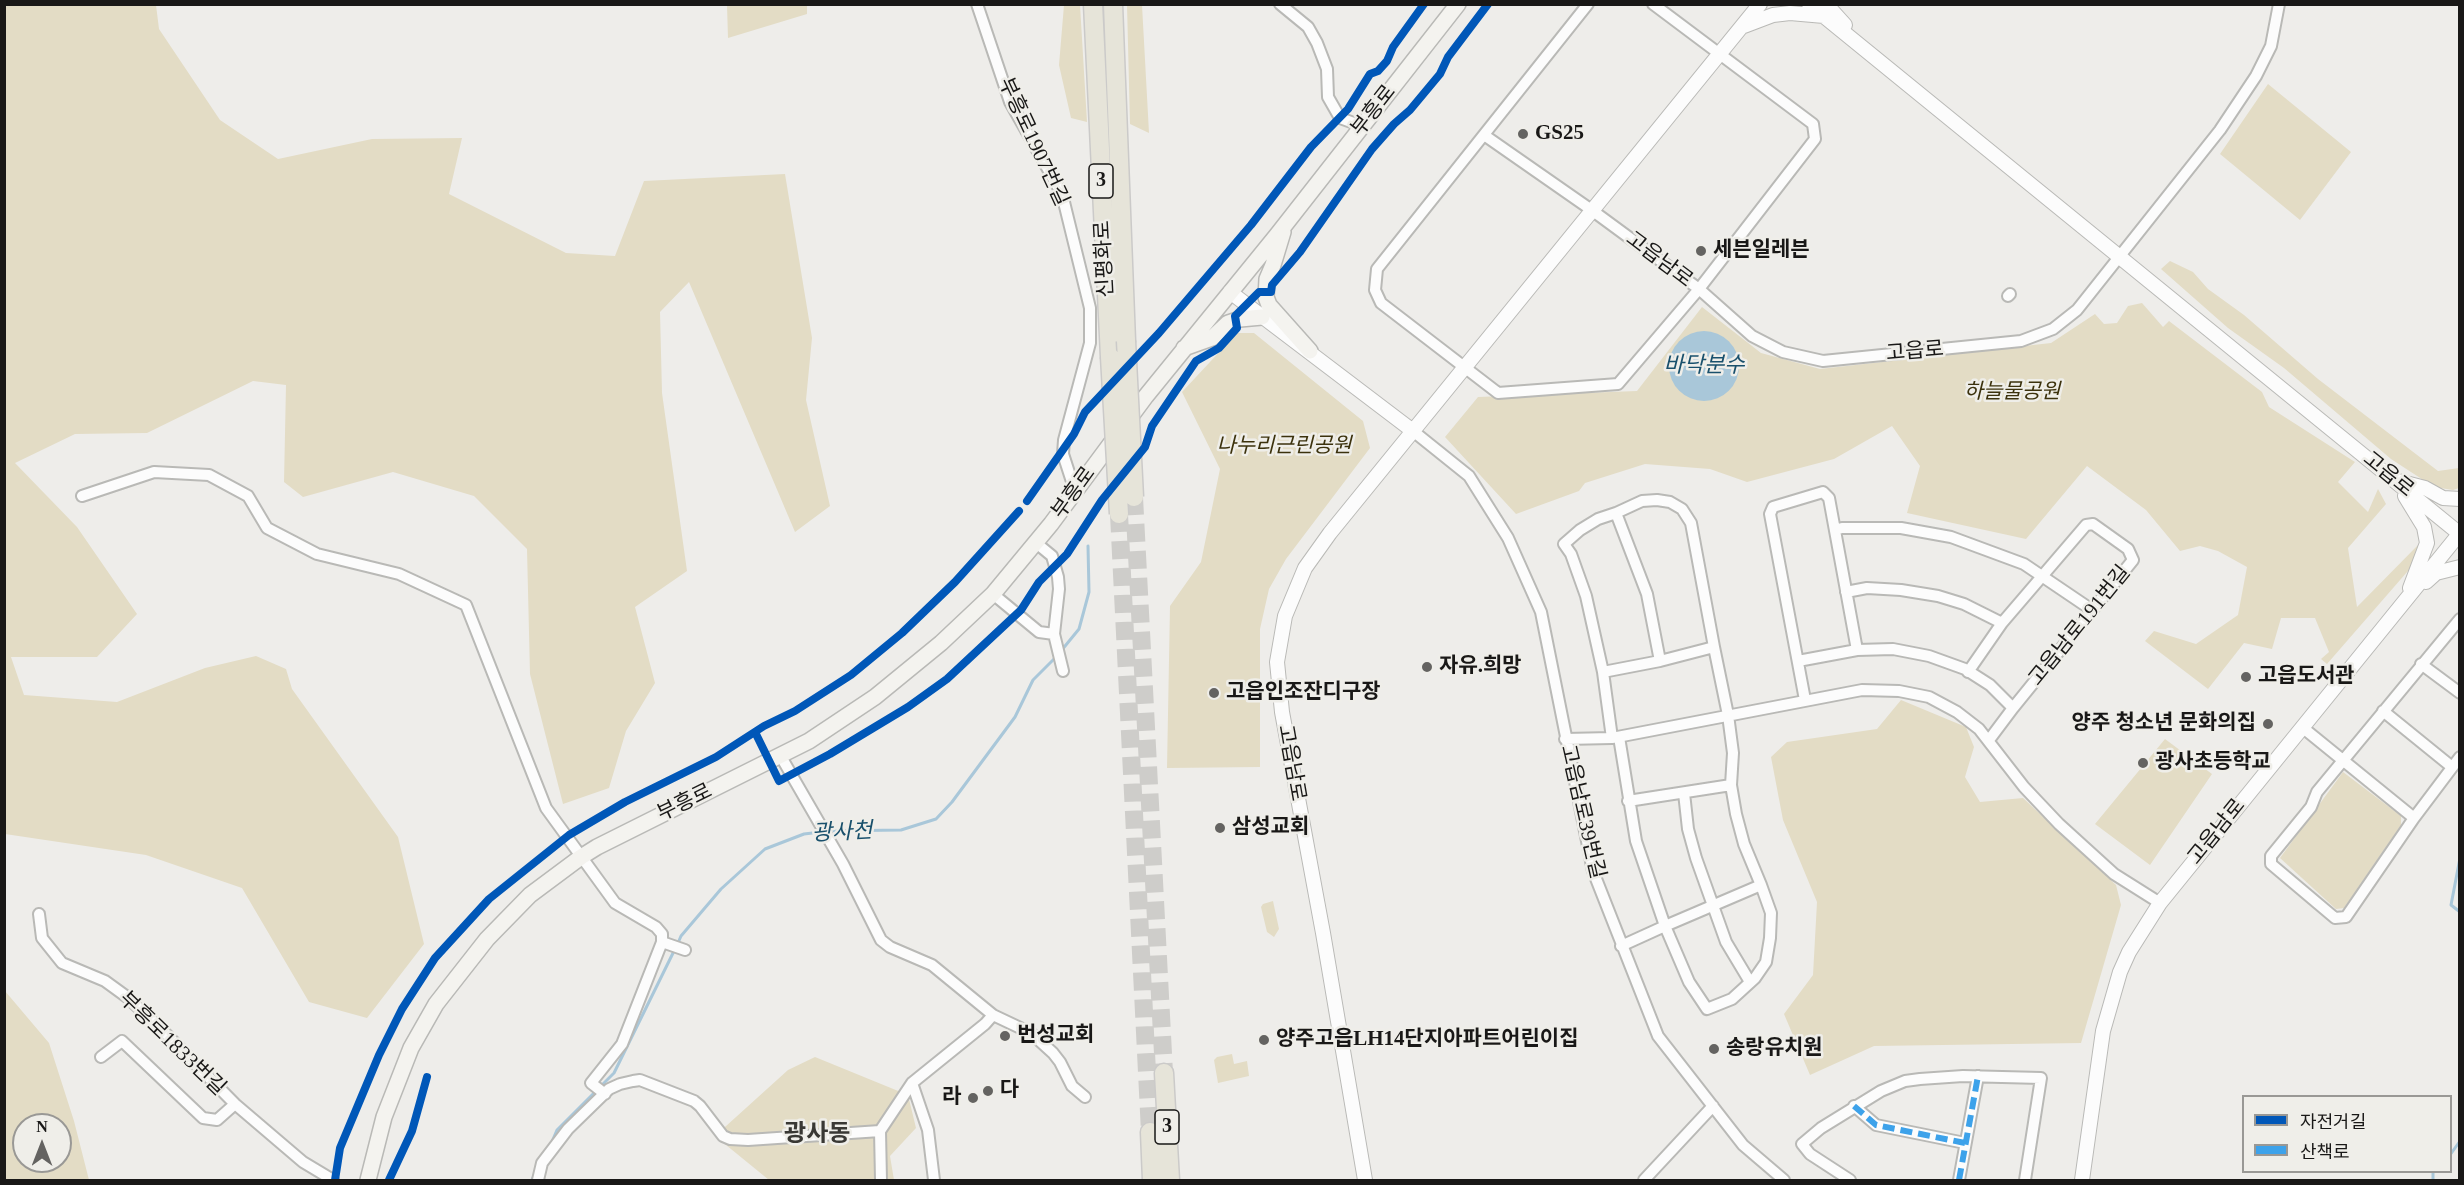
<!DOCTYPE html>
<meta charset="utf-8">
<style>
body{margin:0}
#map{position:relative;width:2464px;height:1185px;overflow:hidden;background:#eeedea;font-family:"Times New Roman","Noto Sans KR",serif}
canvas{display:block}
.frame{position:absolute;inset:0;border:6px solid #191817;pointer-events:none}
.legend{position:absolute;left:2242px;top:1095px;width:210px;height:78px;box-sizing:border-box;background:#efeee9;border:2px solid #999895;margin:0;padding:8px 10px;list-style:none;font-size:18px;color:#191817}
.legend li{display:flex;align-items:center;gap:12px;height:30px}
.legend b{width:30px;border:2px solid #999895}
.north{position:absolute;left:12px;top:1113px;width:60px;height:60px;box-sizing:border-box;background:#efeee9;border:2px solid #999895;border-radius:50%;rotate:0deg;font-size:16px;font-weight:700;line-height:24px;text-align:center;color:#191817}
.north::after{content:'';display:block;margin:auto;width:21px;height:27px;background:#646361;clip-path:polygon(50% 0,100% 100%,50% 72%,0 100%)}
</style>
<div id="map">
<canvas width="2464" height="1185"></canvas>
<div class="frame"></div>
<ul class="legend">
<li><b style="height:8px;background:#0057b8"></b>자전거길</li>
<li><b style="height:8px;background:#3da2ea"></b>산책로</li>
</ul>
<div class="north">N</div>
</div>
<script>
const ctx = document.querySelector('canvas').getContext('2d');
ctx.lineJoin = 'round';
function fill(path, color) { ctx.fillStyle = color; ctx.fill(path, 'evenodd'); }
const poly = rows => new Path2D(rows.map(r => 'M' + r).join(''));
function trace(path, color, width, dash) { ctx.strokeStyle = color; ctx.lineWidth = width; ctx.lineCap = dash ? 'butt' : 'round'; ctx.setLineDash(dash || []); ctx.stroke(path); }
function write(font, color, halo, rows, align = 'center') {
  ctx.font = font + ' "Times New Roman","Noto Sans KR",serif'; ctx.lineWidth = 5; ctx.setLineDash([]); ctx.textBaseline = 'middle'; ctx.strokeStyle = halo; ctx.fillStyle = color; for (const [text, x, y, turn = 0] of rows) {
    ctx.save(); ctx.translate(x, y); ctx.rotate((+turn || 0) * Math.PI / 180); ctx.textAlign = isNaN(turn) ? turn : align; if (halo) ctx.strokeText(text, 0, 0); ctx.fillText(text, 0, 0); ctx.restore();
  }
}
fill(poly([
 [5,4,156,5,159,29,220,120,278,159,372,139,462,138,449,194,566,253,615,256,644,181,785,174,812,338,806,400,830,506,795,532,689,282,660,312,662,393,687,571,635,607,655,683,626,731,609,788,563,804,530,674,527,549,474,496,393,472,303,497,284,482,286,385,253,381,147,433,75,434,15,463,77,527,137,614,97,657,11,657,24,695,117,702,205,668,256,656,286,669,292,689,398,837,424,944,367,1018,309,1002,242,888,146,855,5,834],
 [727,5,807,5,807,14,728,38],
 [1064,5,1080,5,1087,122,1071,118,1059,65],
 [1127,5,1142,5,1149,133,1130,124],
 [2268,84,2351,152,2300,220,2220,154],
 [2170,261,2193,272,2208,289,2244,315,2318,379,2438,471,2459,468,2459,488,2453,490,2434,487,2391,459,2284,368,2228,328,2161,269],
 [2142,303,2163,327,2169,321,2262,392,2269,407,2355,462,2338,482,2368,512,2378,489,2386,504,2348,548,2357,607,2418,545,2414,564,2327,664,2321,659,2329,652,2315,618,2281,618,2272,649,2244,643,2208,689,2145,641,2154,631,2196,644,2238,615,2247,567,2218,551,2200,546,2180,551,2146,510,2087,466,2026,539,1907,513,1920,466,1892,426,1834,459,1747,482,1710,469,1645,464,1585,483,1579,491,1516,514,1445,437,1478,397,1637,391,1702,307,1761,353,1820,369,2051,343,2095,314,2104,324,2117,323,2128,306],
 [1237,333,1254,333,1363,421,1370,448,1286,559,1269,589,1260,629,1260,767,1167,768,1170,606,1201,562,1220,469,1182,392],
 [1901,700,1966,727,1974,747,1965,777,1980,802,2023,798,2116,885,2121,905,2081,1043,1874,1046,1810,1075,1784,1014,1813,975,1817,902,1783,820,1771,757,1787,742,1877,729],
 [2165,739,2212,774,2150,865,2095,824],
 [2343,772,2401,816,2401,825,2344,908,2336,909,2280,858],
 [1273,901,1279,929,1274,937,1267,932,1261,907,1263,904],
 [5,991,49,1043,74,1121,89,1180,5,1180],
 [24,1125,60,1125,60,1161,24,1161],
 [1232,1054,1234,1064,1247,1061,1249,1076,1218,1083,1214,1060,1217,1057],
 [815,1057,908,1095,916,1128,890,1156,894,1180,769,1180,715,1136,788,1070]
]), '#e3dcc5');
fill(poly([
 '1669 366a35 35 0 1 1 70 0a35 35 0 1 1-70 0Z'
]), '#a9c7d9');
trace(poly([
 [1061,651,1079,629,1089,592,1088,546],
 [828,831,901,830,936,819,952,802,1015,717,1033,680,1057,656],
 [2460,858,2451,905,2460,912],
 [678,943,681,936,721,889,765,849,804,834,821,832],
 [551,1144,557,1130,614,1073,675,949],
 [2450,1155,2460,1141],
 [532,1180,535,1173],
 [2433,1180,2433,1172]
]), '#a9c7d9', 3);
trace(poly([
 [1134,497,1164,1073],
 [1119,514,1150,1132]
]), '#cecdca', 18, [18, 9]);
const minor = poly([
 [977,4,1010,102,1062,194,1090,308,1090,343,1064,440,1063,454,1075,491],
 [1280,4,1308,27,1317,43,1327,69,1328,97,1340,118,1362,126],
 [1588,4,1377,269,1375,290,1381,303,1498,393,1618,384,1699,289,1815,139,1813,124,1653,4],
 [1484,135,1593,211,1699,289,1752,336,1783,352,1823,361,2021,341,2053,329,2077,310,2220,130,2256,76,2271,46,2279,4],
 [2008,296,2010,294],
 [1413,431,1469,476,1508,538,1541,612,1593,871,1658,1036,1743,1145,1784,1180],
 [82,496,154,472,209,475,248,496,267,528,317,554,399,574,466,605,546,808,615,903,656,927,662,934,662,942,622,1044,591,1083,605,1094],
 [1616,513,1642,501,1657,500,1670,502,1682,509,1691,523,1714,647,1660,661],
 [1835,530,1842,528,1901,528,1951,537,2024,564,2092,610],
 [1035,542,1052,556,1058,577,1059,589,1054,634,1063,671],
 [1846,592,1867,588,1901,590,1938,596,1964,604,2002,623],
 [993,594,1039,632,1054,634],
 [1714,647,1728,715,1733,753,1731,785,1736,814,1744,844,1761,885],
 [1857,650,1893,649,1929,656,1965,669,1990,685,2013,708,1989,740],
 [1798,661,1857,650,1829,498,1823,492,1773,507,1770,514,1805,700],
 [2421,664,2460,693],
 [1603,672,1660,661,1647,594,1616,513,1598,519,1580,530,1564,544,1571,554,1586,596,1603,672,1612,738],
 [1968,672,2002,623,2086,525,2093,524,2128,549,2133,560,2013,708],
 [2383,711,2452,767],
 [2302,727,2414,818,2460,757],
 [1619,737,1636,841,1665,926,1761,885,1771,913,1770,938,1766,962,1755,978,1732,999,1707,1009,1689,982,1665,926,1621,946],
 [1565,739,1612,738,1862,690,1899,691,1929,697,1957,712,1979,729,2024,787,2059,824,2114,874,2160,903],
 [780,755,843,864,881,940,890,947,932,965,993,1015,1031,1033,1053,1053,1060,1062,1072,1086,1085,1097],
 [1684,793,1688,829,1696,858,1726,942,1750,982],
 [1628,801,1731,785],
 [2414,818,2346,917,2335,918,2271,864,2271,856,2311,807,2317,792,2460,619],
 [39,914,42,938,62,963,105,981,127,997,164,1032,235,1104,303,1162,333,1180],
 [662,942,685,950],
 [101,1057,122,1041,203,1118,217,1120,235,1104],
 [912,1083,928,1130,934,1180],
 [1854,1106,1876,1125,1965,1143],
 [880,1131,881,1180],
 [538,1180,542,1163,568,1129,609,1089,620,1084,633,1081,640,1080,694,1101,700,1106,723,1136,730,1139,748,1140,880,1131,912,1083,985,1024,993,1015],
 [1644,1180,1713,1106],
 [1850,1180,1810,1154,1802,1144,1821,1128,1881,1091,1905,1081,1920,1079,1963,1076,2041,1078,2025,1180],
 [1959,1180,1978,1076]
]);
const tertiary = poly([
 [1809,4,2460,534],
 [1826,4,1845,25],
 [1744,26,1773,15,1790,13,1824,16],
 [1230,292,1413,431],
 [2398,481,2425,488,2443,498,2460,499],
 [2405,496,2424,527,2427,543,2410,588],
 [2426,582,2436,573,2460,567],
 [1365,1180,1323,933,1282,712,1277,662,1285,616,1305,568,1330,533,1760,4],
 [2082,1180,2103,1031,2120,972,2129,952,2160,903,2460,533]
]);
const secondary = poly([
 [1283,232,1273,265,1267,279,1266,297,1269,305,1310,351],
 [1184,348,1212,338,1228,323,1240,319,1262,317],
 [368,1180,384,1117,411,1048,436,1004,487,939,530,895,581,857,597,847,809,741,875,697,941,643,993,594,1051,524,1146,396,1277,235,1458,4]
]);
const trunk = poly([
 [1093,4,1110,357],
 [1113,4,1126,341],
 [1164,1073,1170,1180],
 [1150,1132,1152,1180]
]);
trace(minor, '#b9b9b6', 14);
trace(tertiary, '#b9b9b6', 16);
trace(secondary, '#b9b9b6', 18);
trace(trunk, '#cbcac9', 21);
trace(minor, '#fcfcfc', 10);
trace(tertiary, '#fcfcfc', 14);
trace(secondary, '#f4f3ef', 15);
trace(trunk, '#e6e4d9', 18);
const trunkBridge = poly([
 [1126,341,1134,497],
 [1110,357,1119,514]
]);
trace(trunkBridge, '#cbcac9', 21, []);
trace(trunkBridge, '#e6e4d9', 18);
trace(poly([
 [1854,1106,1876,1125,1965,1143],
 [1959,1180,1978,1076]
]), '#3da2ea', 6, [12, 6]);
trace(poly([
 [1027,501,1074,434,1085,412,1159,333,1251,225,1311,147,1348,109,1370,74,1378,71,1387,61,1393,47,1424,4],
 [755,732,779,781,830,754,908,707,947,679,1021,610,1039,582,1067,554,1102,500,1145,447,1152,426,1196,361,1219,348,1237,328,1235,316,1259,292,1271,292,1272,285,1300,252,1372,149,1394,124,1410,110,1440,74,1448,57,1488,4],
 [335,1180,340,1148,379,1055,402,1009,435,958,489,899,569,835,625,802,716,757,764,726,795,711,851,675,902,633,955,582,1019,511],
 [389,1180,412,1131,427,1077]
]), '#0057b8', 8);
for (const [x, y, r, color] of [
 [1523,134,6,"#646361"],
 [1701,251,6,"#646361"],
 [1427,667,6,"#646361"],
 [2246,677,6,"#646361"],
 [1214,693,6,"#646361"],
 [2268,724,6,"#646361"],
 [2143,763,6,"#646361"],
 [1220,828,6,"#646361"],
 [1005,1036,6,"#646361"],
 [1264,1040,6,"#646361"],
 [1714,1049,6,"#646361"],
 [988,1091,6,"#646361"],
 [973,1098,6,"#646361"]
]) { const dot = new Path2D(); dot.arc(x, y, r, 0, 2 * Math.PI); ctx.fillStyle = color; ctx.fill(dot); trace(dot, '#efeee9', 2); }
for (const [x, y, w] of [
 [1101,181,24],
 [1167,1127,24]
]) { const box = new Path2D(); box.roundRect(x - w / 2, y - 17, w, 34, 4.5); ctx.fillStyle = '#efeee9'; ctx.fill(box); trace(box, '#191817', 1.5); }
write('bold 20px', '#191817', null, [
 ["3",1101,181],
 ["3",1167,1127]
]);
write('21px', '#191817', '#efeee9', [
 ["부흥로",1374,111,-52],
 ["부흥로1907번길",1033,142,65],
 ["신평화로",1105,259,-93],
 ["고읍남로",1659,260,37],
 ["고읍로",1915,352,-5],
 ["고읍로",2388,475,39],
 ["부흥로",1074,493,-54],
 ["고읍남로191번길",2080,626,-51],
 ["고읍남로",1291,763,80],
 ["부흥로",685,803,-26],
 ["고읍남로39번길",1582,812,77],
 ["고읍남로",2217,832,-51],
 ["부흥로1833번길",172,1044,44]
]);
write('bold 21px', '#191817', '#efeee9', [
 ["GS25",1535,134],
 ["세븐일레븐",1713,251],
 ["자유.희망",1439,667],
 ["고읍도서관",2258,677],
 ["고읍인조잔디구장",1226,693],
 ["양주 청소년 문화의집",2256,724,"right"],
 ["광사초등학교",2155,763],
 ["삼성교회",1232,828],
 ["번성교회",1017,1036],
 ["양주고읍LH14단지아파트어린이집",1276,1040],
 ["송랑유치원",1726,1049],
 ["다",1000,1091],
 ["라",961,1098,"right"]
], 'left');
write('italic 21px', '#3c320d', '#efeee9', [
 ["하늘물공원",2012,392],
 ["나누리근린공원",1284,446]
]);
write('italic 22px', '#19506c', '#efeee9', [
 ["바닥분수",1704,366],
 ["광사천",842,833,-3]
]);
write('bold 24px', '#393834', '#efeee9', [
 ["광사동",817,1135]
]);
</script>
